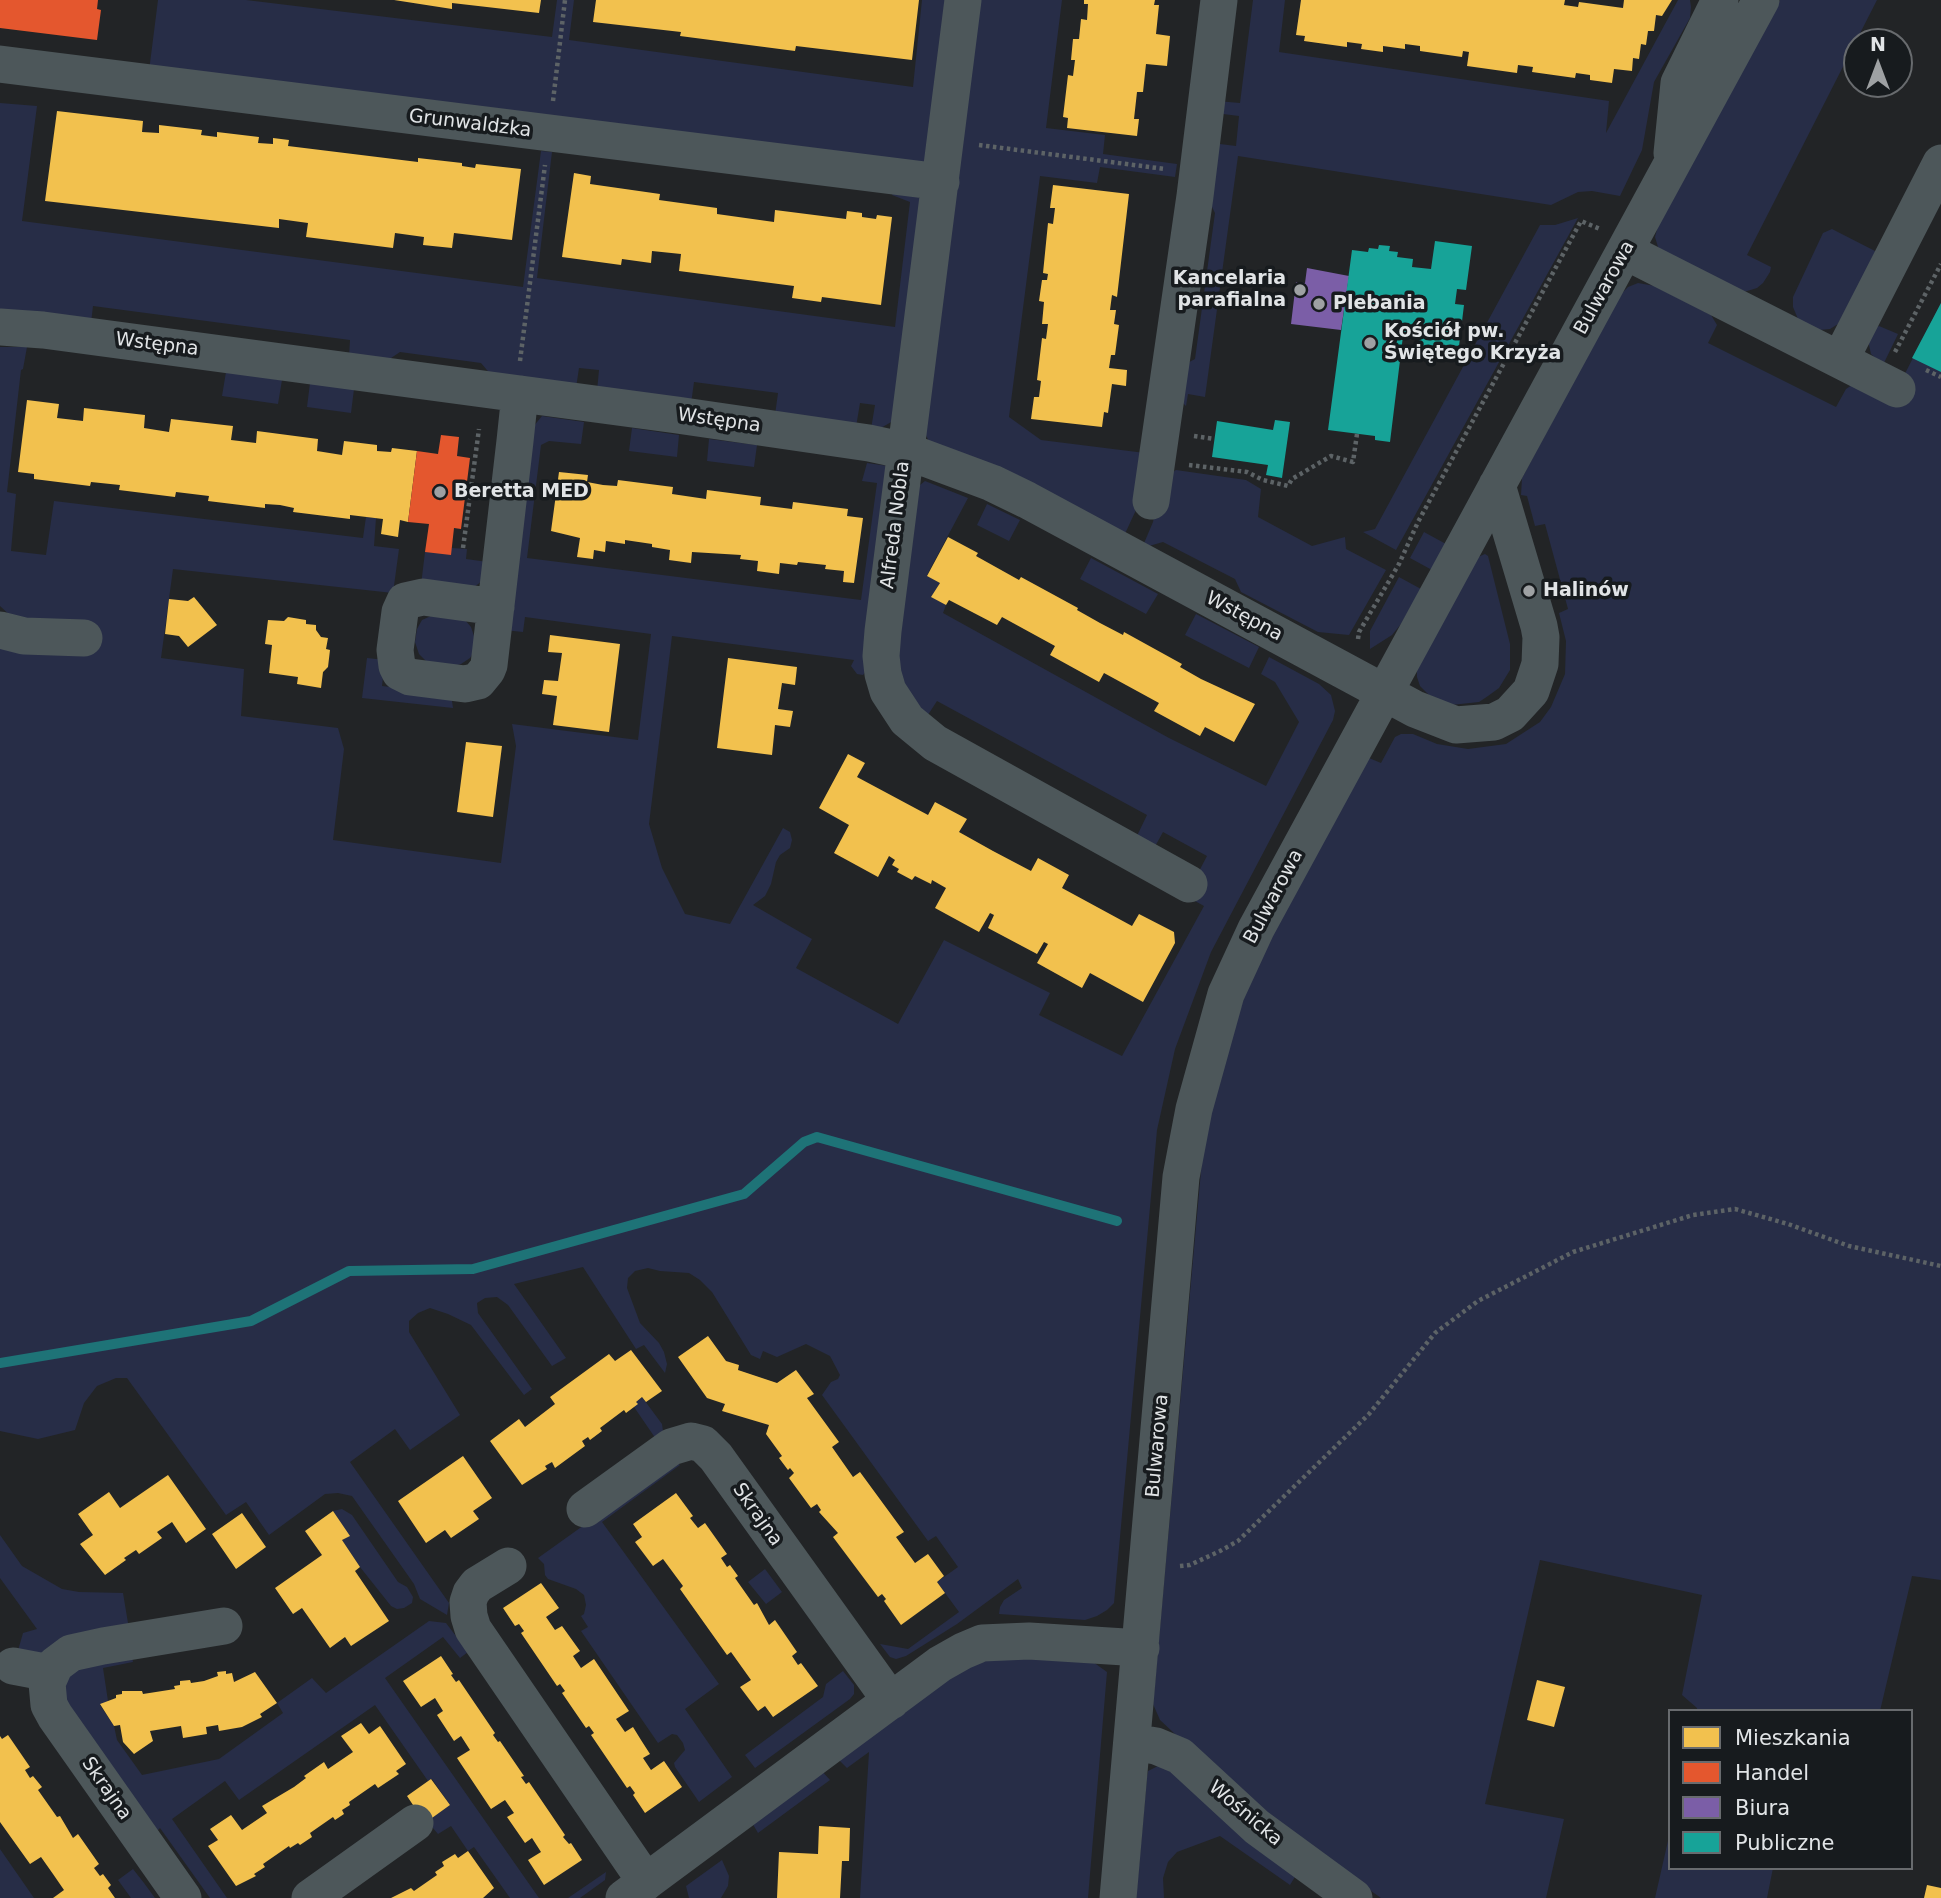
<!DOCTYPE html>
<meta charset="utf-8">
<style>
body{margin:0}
#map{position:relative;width:1941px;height:1898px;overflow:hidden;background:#222426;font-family:"DejaVu Sans",sans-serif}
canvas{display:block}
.legend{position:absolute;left:1668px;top:1709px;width:245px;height:161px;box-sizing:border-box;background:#171b1e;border:2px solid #686b6e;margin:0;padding:9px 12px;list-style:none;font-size:21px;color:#e1e4e6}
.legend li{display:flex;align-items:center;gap:14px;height:35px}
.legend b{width:35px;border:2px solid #686b6e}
.north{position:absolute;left:1843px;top:28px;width:70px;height:70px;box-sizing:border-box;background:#171b1e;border:2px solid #686b6e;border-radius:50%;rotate:0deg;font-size:19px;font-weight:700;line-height:28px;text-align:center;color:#e1e4e6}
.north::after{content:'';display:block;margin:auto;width:24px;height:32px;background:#9ea1a3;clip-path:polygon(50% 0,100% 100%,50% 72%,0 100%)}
</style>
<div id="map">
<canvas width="1941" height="1898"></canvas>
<ul class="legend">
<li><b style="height:19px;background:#f2c14e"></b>Mieszkania</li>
<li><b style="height:19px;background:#e4572e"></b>Handel</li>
<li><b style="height:19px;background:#7b5ea7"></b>Biura</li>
<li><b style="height:19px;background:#17a398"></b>Publiczne</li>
</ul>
<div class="north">N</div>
</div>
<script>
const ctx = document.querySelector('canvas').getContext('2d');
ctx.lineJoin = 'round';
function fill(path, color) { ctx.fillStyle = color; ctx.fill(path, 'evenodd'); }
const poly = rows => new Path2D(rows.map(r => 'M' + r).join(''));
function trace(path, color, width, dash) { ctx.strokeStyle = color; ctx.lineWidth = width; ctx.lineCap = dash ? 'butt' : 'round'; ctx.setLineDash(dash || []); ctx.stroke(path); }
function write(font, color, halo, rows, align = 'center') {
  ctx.font = font + ' "DejaVu Sans",sans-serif'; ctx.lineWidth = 7; ctx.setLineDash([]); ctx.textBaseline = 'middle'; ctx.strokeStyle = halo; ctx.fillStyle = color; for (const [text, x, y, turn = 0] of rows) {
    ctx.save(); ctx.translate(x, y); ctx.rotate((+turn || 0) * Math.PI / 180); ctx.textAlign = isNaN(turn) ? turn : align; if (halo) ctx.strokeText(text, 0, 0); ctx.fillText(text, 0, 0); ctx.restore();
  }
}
fill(poly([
 [158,0,246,0,552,37,557,0,574,0,569,40,913,87,922,0,951,0,925,163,149,71],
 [976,0,1062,0,1046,128,1105,135,1103,154,1177,164,1175,177,1100,167,1097,183,1040,176,1009,417,1041,440,1145,453,1136,510,1123,538,932,447,923,430],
 [1253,0,1285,0,1279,52,1609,101,1606,133,1678,0,1690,0,1691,7,1690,18,1654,82,1642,150,1620,196,1592,191,1578,192,1551,205,1238,156,1205,397,1188,394,1186,406,1175,395,1178,368,1195,359,1215,213,1205,193,1212,143,1236,146,1239,116,1215,113,1217,101,1240,103],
 [1780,0,1877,0,1747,255,1771,267,1770,272,1763,283,1757,288,1744,292,1666,256,1658,247,1655,237,1659,222],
 [0,103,37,106,22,221,523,287,541,151,552,152,537,278,895,327,910,202,892,195,895,188,906,189,921,199,893,421,879,429,871,429,875,405,860,403,856,427,775,415,778,393,694,382,691,404,597,391,599,370,579,368,576,388,492,376,481,363,400,352,385,362,349,357,350,340,93,306,91,323,0,316],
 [1578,218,1396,550,1363,532,1375,529,1540,225,1555,225],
 [1832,229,1875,251,1876,254,1838,324,1830,329,1819,330,1798,319,1793,307,1793,297,1823,233],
 [1638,283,1655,286,1711,315,1717,325,1708,343,1836,407,1846,389,1852,385,1890,403,1941,303,1941,1580,1912,1576,1880,1711,1697,1711,1697,1708,1682,1695,1702,1595,1540,1560,1485,1804,1564,1819,1546,1898,1381,1898,1253,1807,1160,1720,1153,1704,1203,1149,1212,1099,1245,994,1268,942,1369,758,1381,763,1395,737,1401,734,1413,734,1437,744,1468,749,1506,744,1540,722,1551,707,1565,674,1566,641,1559,613,1568,609,1545,524,1535,526,1527,496,1521,495,1522,478,1619,296,1628,287],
 [1879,326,1898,334,1883,365,1871,354,1869,345,1869,338,1875,328],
 [0,347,27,347,23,369,21,370,7,492,16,494,11,551,46,555,54,501,363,538,366,517,376,518,374,546,399,549,393,593,173,569,161,658,244,669,241,716,338,728,344,749,333,840,501,863,516,746,512,724,638,740,651,634,525,617,523,632,504,630,533,427,542,416,584,422,581,444,549,441,541,445,527,558,861,600,877,483,862,481,867,463,888,466,870,666,863,675,857,674,851,666,854,660,672,636,649,824,662,868,685,914,730,924,783,828,790,832,792,840,790,848,780,855,776,862,771,884,765,896,753,905,812,939,796,968,898,1024,944,940,1050,993,1039,1015,1122,1056,1204,906,1186,896,1207,856,1163,832,1153,850,1135,840,1147,815,937,701,924,721,895,672,916,490,920,485,925,481,968,498,927,575,940,583,932,597,946,605,943,613,1169,738,1266,786,1299,722,1275,682,1261,674,1269,657,1319,684,1331,695,1335,711,1333,720,1211,952,1175,1049,1157,1130,1114,1603,1107,1610,1097,1616,1085,1620,999,1614,1000,1607,1004,1600,1022,1588,1018,1579,957,1624,906,1656,896,1659,890,1657,880,1644,908,1649,959,1612,937,1582,958,1567,936,1536,928,1541,822,1395,831,1382,838,1379,840,1375,830,1356,806,1344,777,1357,763,1351,760,1359,751,1355,712,1292,700,1280,689,1273,660,1271,648,1268,635,1271,628,1278,627,1288,640,1323,659,1343,664,1352,667,1364,665,1373,644,1345,636,1349,583,1267,514,1284,566,1358,552,1366,508,1305,497,1297,485,1298,477,1303,478,1313,532,1389,524,1395,471,1325,448,1314,430,1308,418,1313,409,1321,409,1332,460,1415,410,1450,395,1429,350,1462,449,1603,447,1615,420,1599,414,1584,352,1496,338,1493,325,1494,269,1535,246,1502,226,1515,127,1378,116,1378,97,1386,84,1403,75,1430,38,1439,0,1431,0,646,14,619,0,606],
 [226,372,282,380,278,404,222,396],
 [310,383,354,389,351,413,307,407],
 [632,428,679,435,677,457,629,451],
 [709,439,757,445,754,467,707,461],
 [1176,470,1246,480,1261,489,1258,517,1312,546,1345,537,1346,549,1386,570,1349,635,1318,632,1241,592,1235,579,1163,542,1142,548,1153,522,1162,478],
 [987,504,1020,520,1009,541,977,525],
 [1424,532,1446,544,1432,570,1410,558],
 [452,548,467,549,466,559,488,562,483,580,472,589,421,585,425,552],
 [1485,554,1488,556,1510,644,1510,670,1499,688,1488,696,1479,702,1451,705,1429,695,1420,686,1417,677,1417,667,1478,557],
 [1091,558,1158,594,1146,614,1080,579],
 [1399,577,1421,589,1401,624,1392,635,1370,649,1370,631],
 [1196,614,1259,647,1249,668,1185,635],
 [431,616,465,620,471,627,475,639,475,650,470,658,461,664,450,667,426,661,419,654,415,642,417,629,422,620],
 [367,658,385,660,382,686,451,694,453,708,362,698],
 [642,1397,662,1424,664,1439,658,1442,634,1407,636,1402],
 [675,1460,680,1465,602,1522,719,1684,685,1709,732,1777,699,1802,675,1767,674,1763,685,1750,683,1743,677,1735,672,1734,658,1743,581,1631,588,1627,581,1616,584,1614,586,1605,584,1595,576,1589,548,1579,545,1575,544,1564,538,1558],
 [342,1509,352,1515,398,1582,407,1587,413,1597,412,1603,404,1608,397,1609,391,1606,360,1567,342,1540,349,1536,333,1511],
 [0,1535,22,1566,62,1589,79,1592,123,1593,129,1629,47,1658,17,1654,23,1633,37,1629,0,1578],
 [765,1569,782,1592,766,1604,748,1582],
 [429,1621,446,1623,468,1652,460,1658,443,1637,385,1678,539,1898,510,1898,474,1847,468,1851,451,1826,438,1834,427,1821,450,1805,432,1779,428,1781,375,1705,239,1800,225,1781,172,1819,227,1898,210,1898,160,1828,154,1834,65,1715,65,1674,131,1652,133,1662,103,1668,108,1701,100,1705,114,1726,117,1740,142,1775,219,1759,283,1713,277,1703,312,1678,326,1693],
 [987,1655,1093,1662,1107,1672,1088,1898,860,1898,869,1752,847,1768,837,1758,954,1671],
 [843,1671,854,1685,854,1694,850,1699,755,1768,745,1755,823,1697,826,1684],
 [1162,1764,1298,1872,1290,1885,1220,1836,1177,1852,1168,1862,1163,1878,1164,1898,1136,1898,1147,1777,1148,1771],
 [821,1770,830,1780,758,1833,751,1821],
 [1670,1832,1670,1868,1773,1868,1767,1898,1655,1898],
 [0,1849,34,1898,0,1898],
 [722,1860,729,1876,728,1886,721,1898,689,1898,686,1886],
 [133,1869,144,1883,155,1898,131,1898,118,1880],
 [606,1872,605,1880,580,1898,568,1898]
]), '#272d47');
fill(poly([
 [394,0,541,0,539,13,452,3,452,9],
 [596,0,919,0,912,60,796,46,795,51,680,36,681,32,593,22],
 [1084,0,1155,0,1154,5,1159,5,1156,34,1170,36,1167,66,1146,64,1143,92,1137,92,1134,119,1139,119,1137,136,1067,128,1068,118,1063,117,1068,75,1073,76,1075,60,1071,60,1073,39,1079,39,1081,19,1087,20,1088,4,1084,4],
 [1301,0,1565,0,1564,5,1578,7,1579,2,1623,8,1624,0,1672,0,1662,16,1656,15,1654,31,1648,31,1646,45,1641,44,1639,59,1633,58,1632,71,1614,69,1612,83,1590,80,1590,75,1576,73,1575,78,1532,72,1533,67,1518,65,1517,73,1467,66,1469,52,1463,51,1462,57,1420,51,1420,46,1405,44,1405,49,1383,46,1383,52,1361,49,1362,44,1347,42,1347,47,1304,41,1305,36,1296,35],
 [57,111,143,121,142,132,159,133,159,125,202,130,201,135,217,137,217,132,259,137,258,143,273,144,273,138,289,140,288,146,418,162,418,158,462,163,462,166,475,168,476,164,521,169,512,240,454,233,452,248,423,245,424,237,395,233,393,248,306,237,308,223,279,219,279,228,45,201],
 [574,173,591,176,590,184,660,194,659,200,717,208,717,214,774,222,775,210,846,219,847,211,862,213,862,217,876,219,877,215,892,217,881,305,822,297,821,302,792,298,794,286,679,271,681,254,652,251,651,263,622,259,621,265,562,257],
 [1053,185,1129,194,1117,297,1112,295,1110,310,1116,310,1114,324,1119,325,1115,355,1111,355,1109,368,1127,370,1126,386,1112,384,1108,413,1104,412,1102,427,1031,419,1034,397,1039,397,1041,381,1037,380,1042,338,1046,339,1048,324,1042,324,1044,302,1039,301,1042,280,1047,280,1048,274,1043,273,1048,223,1053,224,1055,208,1050,208],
 [27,400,59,404,57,418,83,421,84,408,145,415,144,428,169,432,171,419,233,426,231,440,256,443,257,431,318,439,317,451,342,455,344,441,377,445,377,451,391,452,392,448,417,451,408,522,400,520,398,537,381,534,383,519,350,515,350,519,293,512,294,508,280,505,265,504,265,508,208,501,209,496,176,492,175,497,119,490,120,485,91,482,90,486,34,479,34,474,18,472],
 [559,472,588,475,587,482,603,485,617,486,618,480,673,487,672,494,706,499,707,490,761,497,760,505,792,509,793,502,848,509,847,516,863,518,854,583,843,582,844,571,825,569,826,565,798,562,797,565,780,563,779,574,757,571,758,561,740,559,741,555,692,552,691,563,669,560,670,550,652,547,652,544,625,540,625,544,606,541,605,552,594,550,593,559,577,557,580,538,551,531],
 [948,537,978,553,976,556,1019,580,1021,577,1078,608,1077,610,1100,623,1123,635,1124,632,1182,664,1180,667,1201,679,1255,704,1234,742,1205,727,1200,736,1154,711,1159,703,1104,673,1099,682,1050,655,1055,646,1002,617,997,625,949,600,946,605,931,597,940,583,927,576],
 [194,597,217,625,188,647,179,636,165,634,169,599,188,601],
 [288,617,306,620,306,624,316,625,316,630,321,637,328,638,326,649,330,650,328,667,323,672,321,688,297,684,298,677,269,673,272,645,265,644,268,620,284,621],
 [550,635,620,644,609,732,553,725,557,696,542,694,544,680,558,681,562,653,548,652],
 [728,658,797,667,795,685,782,683,778,709,793,711,790,727,775,725,772,755,717,748],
 [466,742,502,746,493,817,457,812],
 [848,754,865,763,857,777,928,815,935,802,967,819,959,832,993,851,1031,871,1038,858,1069,875,1062,888,1132,926,1139,914,1174,932,1175,943,1143,1002,1090,973,1082,988,1037,963,1048,944,1044,942,1037,954,988,928,994,915,990,913,979,932,935,908,946,888,932,880,931,884,915,876,912,880,897,872,899,869,892,865,895,860,889,856,878,877,834,853,849,825,819,808],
 [708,1336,726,1361,739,1365,738,1370,777,1383,796,1370,814,1394,807,1398,839,1442,832,1447,853,1477,860,1472,904,1532,896,1537,915,1563,928,1554,944,1576,937,1582,945,1593,901,1625,884,1601,886,1599,882,1594,878,1597,833,1537,838,1533,819,1512,821,1510,817,1504,811,1508,789,1478,794,1473,790,1468,788,1470,779,1458,782,1456,766,1434,769,1425,722,1411,725,1404,707,1398,678,1357],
 [631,1350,662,1391,646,1402,642,1397,636,1402,638,1404,626,1413,624,1410,600,1428,602,1431,590,1440,588,1437,582,1441,585,1446,555,1468,552,1462,545,1466,547,1469,522,1485,490,1441,519,1419,525,1427,555,1404,550,1397,609,1354,615,1361],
 [463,1456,492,1498,473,1511,479,1519,451,1538,445,1530,426,1543,398,1501],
 [168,1475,206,1529,186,1543,172,1522,157,1532,162,1538,139,1554,136,1550,124,1558,126,1560,105,1575,80,1544,93,1535,78,1514,109,1492,120,1508],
 [676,1493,693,1516,690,1518,698,1528,705,1523,727,1554,721,1558,727,1567,730,1565,738,1576,735,1578,754,1605,757,1603,769,1625,775,1620,797,1652,792,1656,798,1665,801,1663,818,1686,773,1717,765,1706,758,1711,740,1687,751,1680,731,1652,727,1655,680,1589,683,1586,663,1559,653,1566,635,1542,642,1537,633,1524],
 [333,1511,350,1536,342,1540,360,1567,355,1571,389,1621,351,1646,345,1637,330,1648,302,1608,293,1614,275,1588,322,1555,305,1531],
 [242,1513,266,1547,236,1569,212,1534],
 [541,1583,559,1608,546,1617,555,1630,562,1626,580,1651,573,1656,581,1668,594,1659,629,1711,616,1719,625,1732,633,1727,641,1740,650,1754,643,1758,651,1770,664,1761,682,1787,645,1813,633,1795,635,1793,630,1786,627,1788,591,1735,594,1733,589,1726,586,1728,562,1693,565,1691,560,1684,557,1686,521,1633,524,1631,519,1624,515,1626,503,1608],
 [441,1656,453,1674,451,1675,456,1682,459,1680,495,1733,493,1735,498,1742,500,1741,524,1776,521,1777,526,1784,529,1782,565,1835,563,1837,569,1844,571,1843,582,1860,544,1885,528,1860,541,1852,532,1838,525,1843,507,1817,514,1813,505,1800,491,1809,457,1758,470,1750,461,1736,454,1741,437,1715,443,1711,435,1698,421,1707,403,1681],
 [226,1671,226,1674,232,1673,234,1682,255,1672,277,1703,260,1714,262,1717,242,1727,219,1731,218,1725,206,1727,207,1734,183,1738,181,1726,150,1731,153,1741,134,1754,123,1742,120,1725,114,1726,100,1704,116,1698,116,1695,122,1694,122,1691,142,1691,143,1694,175,1689,174,1686,180,1685,180,1681,190,1680,191,1683,204,1681,218,1676,217,1672],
 [1537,1680,1565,1687,1554,1727,1527,1720],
 [361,1723,369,1734,380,1726,406,1764,396,1771,399,1774,378,1788,375,1784,349,1802,350,1805,342,1810,344,1814,335,1820,333,1817,310,1833,312,1837,300,1845,298,1843,290,1848,289,1846,263,1864,265,1867,254,1874,256,1876,236,1886,208,1846,218,1840,210,1829,231,1815,242,1830,267,1813,262,1806,294,1787,306,1778,304,1776,324,1762,328,1769,353,1752,341,1736],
 [8,1735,30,1767,25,1770,30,1778,33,1776,42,1787,38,1790,57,1817,60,1816,73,1838,78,1834,99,1864,94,1868,100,1876,103,1874,111,1885,108,1888,115,1898,53,1898,64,1890,53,1874,41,1857,30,1864,0,1822,0,1736,2,1739],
 [431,1779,450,1805,425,1823,407,1796],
 [819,1826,850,1828,849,1861,842,1861,840,1898,777,1898,779,1852,818,1854],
 [468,1851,494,1888,483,1898,391,1898,411,1888,414,1891,437,1875,435,1872,444,1866,442,1862,455,1854,458,1858],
 [1927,1885,1941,1888,1941,1898,1924,1898]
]), '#f2c14e');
fill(poly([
 [0,0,98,0,97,9,101,10,97,40,0,28],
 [441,435,459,437,457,456,470,458,461,529,454,528,451,555,425,552,429,524,408,522,417,451,438,454]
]), '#e4572e');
fill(poly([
 [1307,268,1349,276,1341,330,1291,324,1296,282,1305,283]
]), '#7b5ea7');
fill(poly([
 [1435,241,1472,246,1466,290,1457,289,1455,304,1464,305,1459,346,1449,345,1448,354,1421,351,1422,341,1403,336,1390,442,1375,440,1375,436,1328,430,1352,250,1368,252,1369,248,1378,249,1379,245,1390,246,1389,251,1398,252,1397,257,1413,259,1412,267,1431,269],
 [1941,303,1941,372,1912,358],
 [1275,420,1290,422,1282,478,1266,475,1268,465,1212,457,1217,421,1273,430]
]), '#17a398');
trace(poly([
 [0,1363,251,1321,349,1271,473,1269,744,1194,804,1142,817,1137,1117,1221]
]), '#1e7377', 10);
trace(poly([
 [553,101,565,0],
 [979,145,1165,169],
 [1895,352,1941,264],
 [520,361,545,165],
 [1926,370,1941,377],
 [1194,436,1214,439],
 [1189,465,1247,472,1263,480,1288,486,1292,479,1331,456,1353,462,1357,434],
 [463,548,479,429],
 [1358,639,1359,632,1399,564,1418,522,1581,221,1600,229],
 [1180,1566,1190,1565,1220,1551,1238,1541,1369,1414,1435,1333,1478,1301,1573,1252,1693,1215,1735,1209,1788,1224,1849,1246,1941,1266]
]), '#5d6366', 4.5, [3.5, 3.5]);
trace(poly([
 [963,0,883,631,881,656,883,674,888,691,907,720,935,743,1189,884],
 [0,64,941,182],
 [1672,153,1679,83,1720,0],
 [1625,251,1897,389],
 [0,327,43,330,677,415,869,443,906,451,992,483,1027,500,1415,709,1456,725,1494,722,1510,714,1531,691,1540,664,1541,637,1539,626,1497,485],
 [1840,360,1941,163],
 [1151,501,1195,196,1219,0],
 [496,607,423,597,405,601,400,612,395,650,397,666,400,672,410,677,465,684,478,681,487,670,489,665,515,441,520,394],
 [0,630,24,636,84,638],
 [585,1509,671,1447,691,1441,703,1444,716,1457,891,1701],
 [508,1566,477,1585,471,1593,468,1602,469,1616,473,1629,646,1882],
 [13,1666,50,1673],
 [1132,1742,1156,1746,1180,1756,1257,1827,1354,1898],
 [183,1898,55,1716,49,1705,47,1683,55,1665,71,1653,103,1646,224,1626],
 [310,1898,415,1823],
 [624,1898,940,1664,963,1651,982,1643,1029,1641,1141,1648],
 [1118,1898,1181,1177,1194,1109,1226,994,1256,929,1761,0]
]), '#4d575a', 37);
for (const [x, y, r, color] of [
 [1300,290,7,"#9ea1a3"],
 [1319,304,7,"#9ea1a3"],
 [1370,343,7,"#9ea1a3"],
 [440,492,7,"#9ea1a3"],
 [1529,591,7,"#9ea1a3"]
]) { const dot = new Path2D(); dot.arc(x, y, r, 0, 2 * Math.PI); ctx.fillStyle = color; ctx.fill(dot); trace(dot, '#171b1e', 2.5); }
write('19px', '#e1e4e6', '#171b1e', [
 ["Grunwaldzka",470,124,7],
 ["Bulwarowa",1605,288,-61],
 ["Wstępna",157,345,7],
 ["Wstępna",719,421,8],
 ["Alfreda Nobla",896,525,-83],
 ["Wstępna",1244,617,28],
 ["Bulwarowa",1274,897,-62],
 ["Bulwarowa",1158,1446,-85],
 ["Skrajna",757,1515,55],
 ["Skrajna",106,1789,55],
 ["Wośnicka",1245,1814,40]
]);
write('bold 19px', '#e1e4e6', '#171b1e', [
 ["Kancelaria",1286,279,"right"],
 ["parafialna",1286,301,"right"],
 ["Plebania",1333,304],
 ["Kościół pw.",1384,332],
 ["Świętego Krzyża",1384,354],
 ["Beretta MED",454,492],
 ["Halinów",1543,591]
], 'left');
</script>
